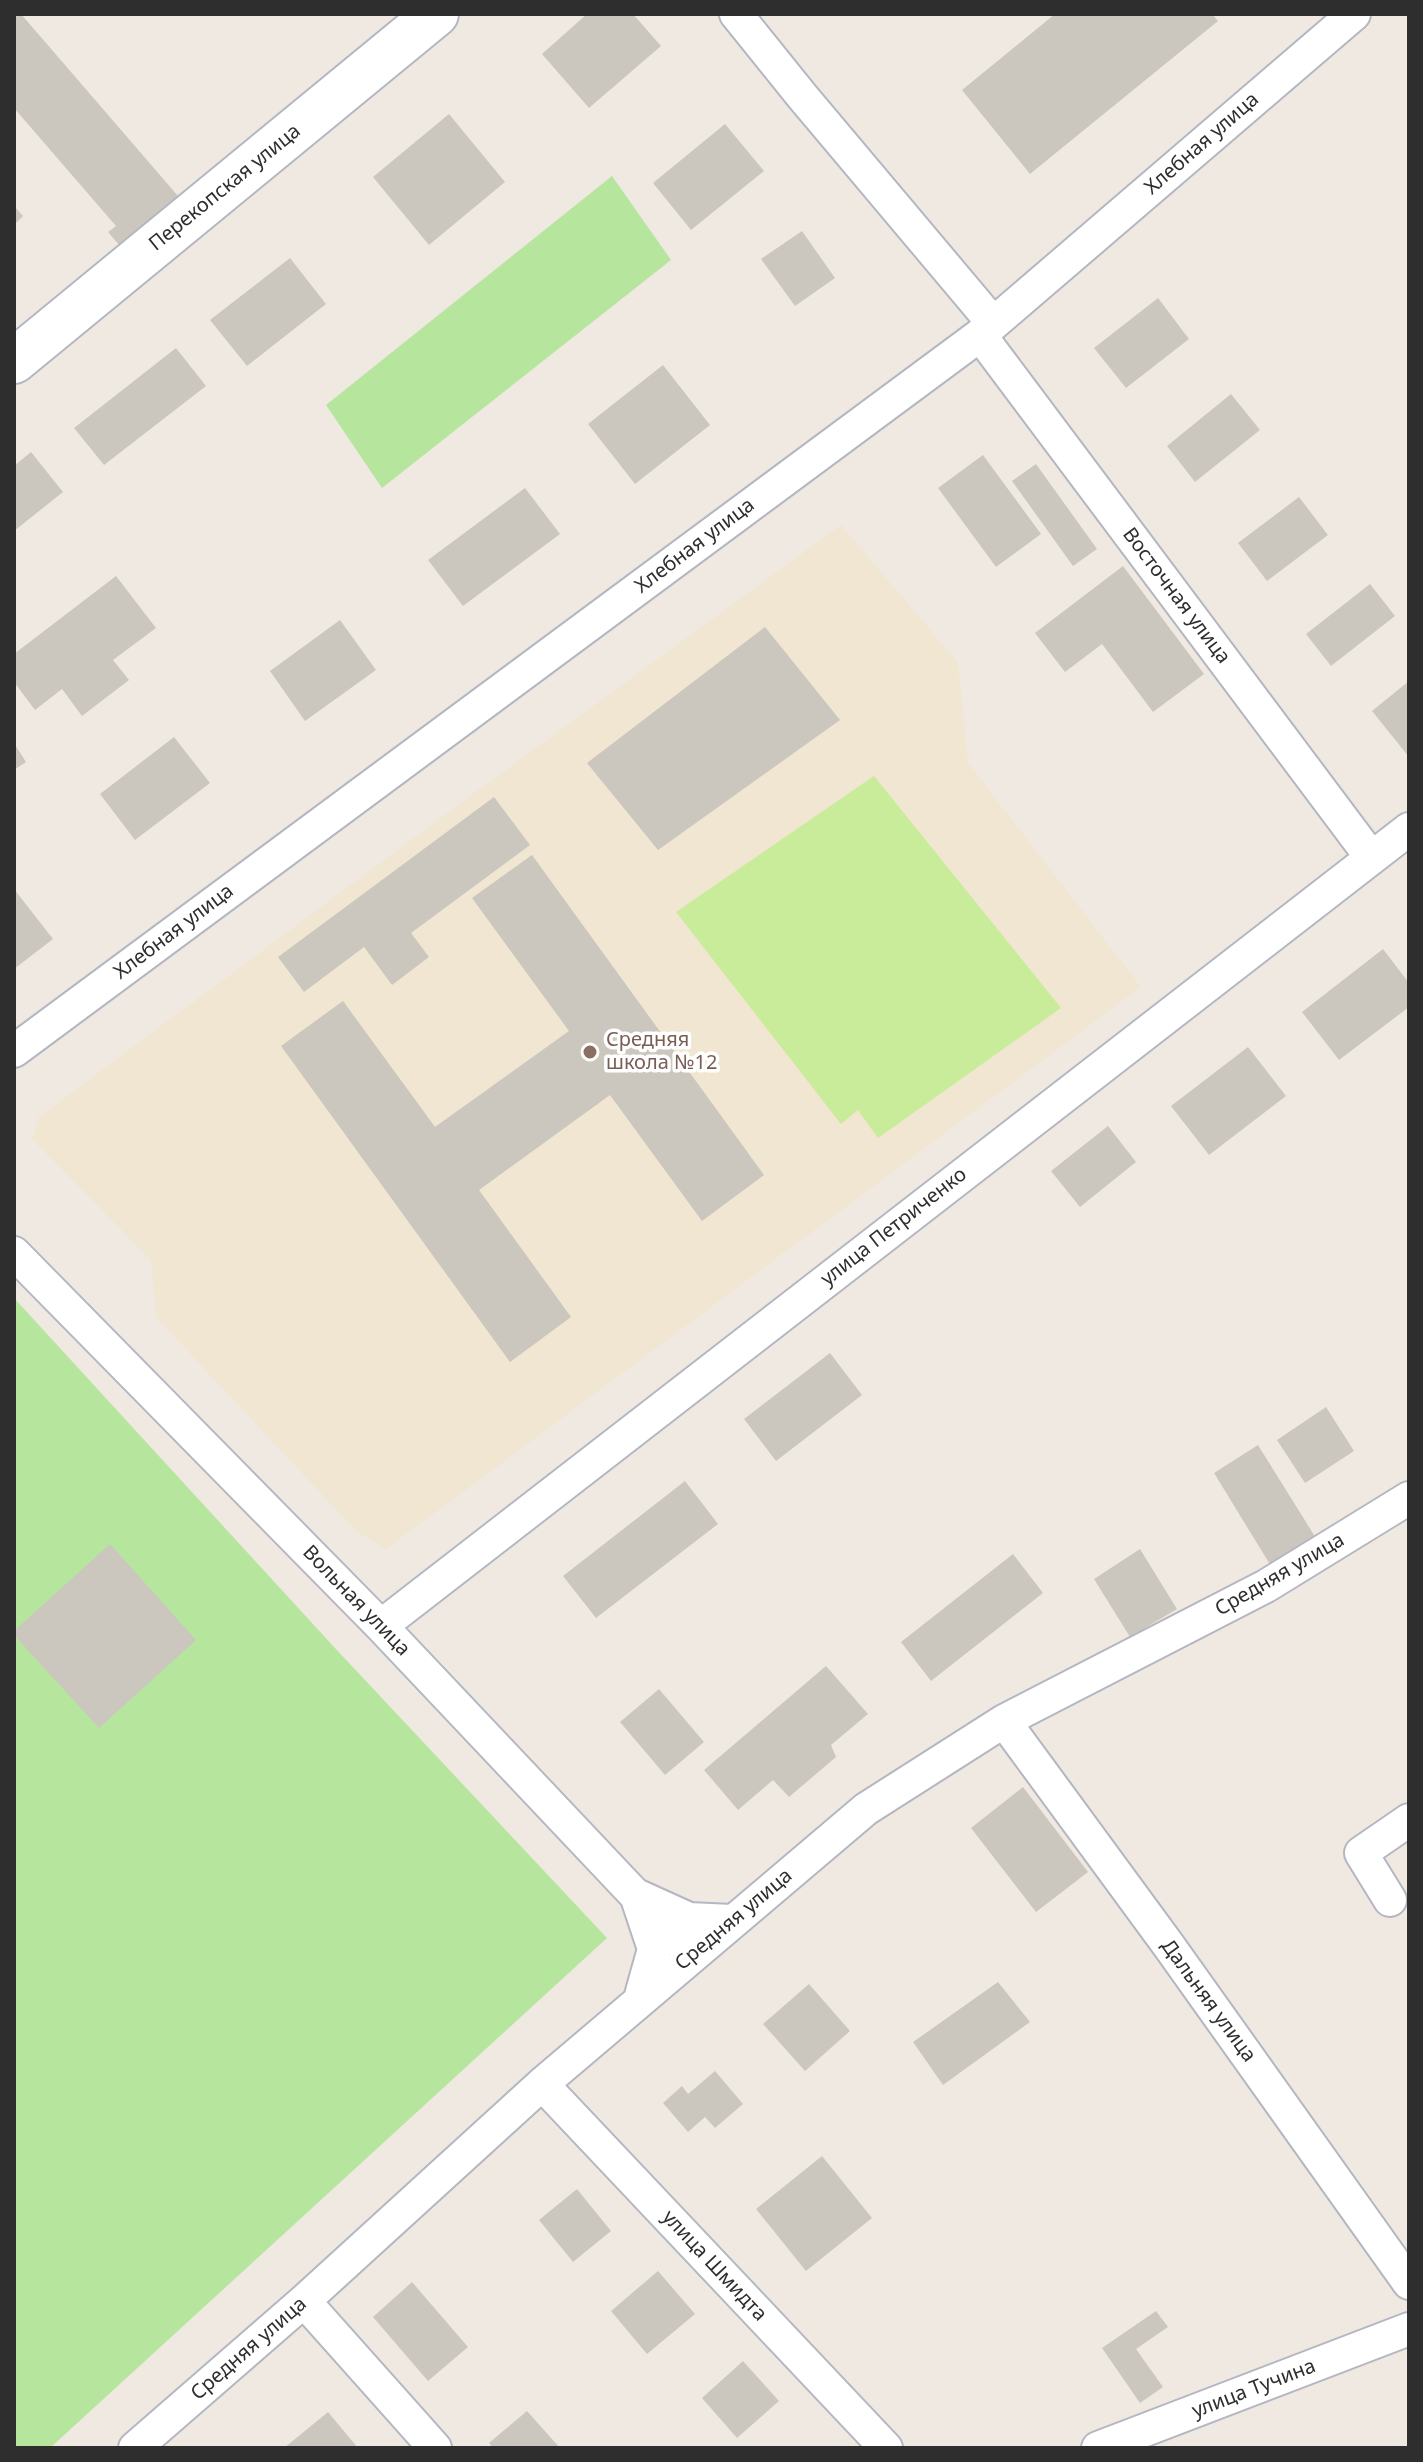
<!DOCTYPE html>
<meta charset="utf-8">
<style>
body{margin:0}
#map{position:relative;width:1423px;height:2462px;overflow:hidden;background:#efe9e1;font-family:"Noto Sans",sans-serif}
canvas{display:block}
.frame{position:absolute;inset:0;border:16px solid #2e2e2e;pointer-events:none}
</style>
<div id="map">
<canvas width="1423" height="2462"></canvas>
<div class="frame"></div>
</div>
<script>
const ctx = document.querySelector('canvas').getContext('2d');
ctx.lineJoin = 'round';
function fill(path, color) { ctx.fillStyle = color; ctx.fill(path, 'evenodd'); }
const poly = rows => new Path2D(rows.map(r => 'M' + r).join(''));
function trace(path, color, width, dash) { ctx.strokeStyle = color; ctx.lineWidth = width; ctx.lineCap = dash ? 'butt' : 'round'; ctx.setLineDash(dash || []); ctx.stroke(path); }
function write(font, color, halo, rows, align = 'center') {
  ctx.font = font + ' "Noto Sans",sans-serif'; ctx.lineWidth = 7; ctx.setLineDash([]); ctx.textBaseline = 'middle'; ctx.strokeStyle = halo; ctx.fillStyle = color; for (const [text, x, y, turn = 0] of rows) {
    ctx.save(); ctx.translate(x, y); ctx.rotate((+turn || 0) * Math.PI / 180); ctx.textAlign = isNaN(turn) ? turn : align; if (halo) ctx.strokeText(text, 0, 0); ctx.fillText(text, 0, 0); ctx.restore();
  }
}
fill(poly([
 [841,525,958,663,968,763,1141,987,386,1549,357,1532,156,1317,151,1260,32,1139,39,1117,458,805]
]), '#f0e6d1');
fill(poly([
 [612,176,671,260,382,488,326,405],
 [14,1298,334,1647,607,1938,50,2448,14,2448]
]), '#b6e59e');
fill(poly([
 [874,776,1061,1008,878,1138,858,1110,841,1124,676,912]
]), '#c9ec9a');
fill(poly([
 [14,14,21,14,178,196,120,246,108,232,116,226,14,108],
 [587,14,633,14,661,46,589,108,542,54],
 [1055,14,1212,14,1218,21,1030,174,962,90],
 [449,114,505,182,429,245,373,177],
 [725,124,764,171,691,230,653,183],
 [14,206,23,216,14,225],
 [802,231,835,278,795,306,761,259],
 [290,258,326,304,247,366,210,320],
 [1158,298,1189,339,1126,388,1094,348],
 [176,348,206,386,104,465,74,428],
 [663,365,710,425,635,484,588,424],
 [1231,394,1260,430,1195,482,1167,446],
 [31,452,63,492,14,531,14,466],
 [983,455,1041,534,996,567,938,488],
 [1036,464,1097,549,1073,566,1012,481],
 [525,488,560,534,463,606,428,560],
 [1299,497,1328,535,1267,581,1238,543],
 [1123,566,1204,674,1153,712,1102,644,1065,672,1035,633],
 [116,576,156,628,113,660,129,680,82,716,62,689,35,710,14,682,14,654],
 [1370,584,1395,616,1331,666,1306,634],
 [340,620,376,670,305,721,270,671],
 [765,627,840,720,658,850,587,763],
 [1409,681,1409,757,1372,711],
 [174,737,210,783,135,840,100,794],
 [14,743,26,762,14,770],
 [494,797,530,845,411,933,429,957,392,985,364,947,304,992,278,957],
 [532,855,764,1175,702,1221,610,1095,479,1190,571,1317,510,1362,281,1046,343,1001,435,1127,569,1031,472,898],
 [14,889,53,939,14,969],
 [1383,949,1409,983,1409,1007,1339,1060,1302,1012],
 [1248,1047,1286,1096,1209,1155,1171,1106],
 [1108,1126,1136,1162,1080,1207,1051,1171],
 [830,1353,862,1395,776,1461,744,1419],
 [1326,1407,1354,1451,1305,1483,1277,1440],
 [1258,1445,1319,1543,1274,1571,1214,1473],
 [685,1481,718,1524,596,1618,563,1576],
 [110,1544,196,1640,99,1728,14,1635,14,1631],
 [1140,1549,1177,1609,1130,1637,1094,1579],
 [1013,1554,1043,1593,931,1681,901,1642],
 [826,1666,868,1714,831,1745,836,1757,789,1797,773,1780,738,1810,704,1770],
 [659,1689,704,1742,665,1775,620,1722],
 [1023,1787,1088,1872,1036,1912,971,1828],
 [998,1982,1030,2022,943,2085,913,2042],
 [809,1984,850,2031,805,2071,763,2024],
 [715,2071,743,2104,715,2128,705,2117,688,2132,663,2103,682,2086,688,2094],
 [822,2156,872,2218,806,2271,756,2209],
 [577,2189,611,2231,573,2262,539,2220],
 [658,2271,695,2314,647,2354,611,2311],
 [412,2282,468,2347,428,2381,373,2317],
 [1156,2311,1168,2327,1136,2349,1163,2387,1140,2403,1102,2348],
 [743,2361,779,2401,737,2438,702,2398],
 [527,2411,560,2448,493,2448,489,2443],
 [328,2412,358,2448,284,2448]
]), '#cbc7bf');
const minor = poly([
 [736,14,802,96,993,323],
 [980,335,1371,857],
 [14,1051,980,335,1354,14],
 [14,1253,381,1626,692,1955],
 [381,1626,1409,829],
 [1004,1721,1169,1946,1409,2283],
 [1390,1900,1361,1853,1409,1820],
 [640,1999,654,1949,636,1895,689,1919,732,1921],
 [542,2084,886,2448],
 [304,2301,435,2448],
 [135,2448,304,2301,542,2084,866,1809,1004,1721,1266,1586,1409,1498],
 [1098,2448,1409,2329]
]);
const secondary = poly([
 [14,361,436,14]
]);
trace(minor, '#b4b7c1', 36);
trace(secondary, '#b4b7c1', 48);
trace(minor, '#fff', 32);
trace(secondary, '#fff', 44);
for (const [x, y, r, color] of [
 [590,1052,8,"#8d6e63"]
]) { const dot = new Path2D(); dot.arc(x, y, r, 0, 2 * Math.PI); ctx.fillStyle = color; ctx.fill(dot); trace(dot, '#fff', 3); }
write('20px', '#2e2e2e', '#fff', [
 ["Хлебная улица",1202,144,-41],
 ["Перекопская улица",225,188,-39],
 ["Хлебная улица",695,546,-37],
 ["Восточная улица",1176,596,53],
 ["Хлебная улица",174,932,-37],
 ["улица Петриченко",894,1227,-38],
 ["Средняя улица",1280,1575,-30],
 ["Вольная улица",356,1601,46],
 ["Средняя улица",734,1920,-40],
 ["Дальняя улица",1208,2001,54],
 ["улица Шмидта",714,2266,47],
 ["Средняя улица",249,2349,-41],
 ["улица Тучина",1254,2389,-21]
]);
write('20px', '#785e54', '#fff', [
 ["Средняя",606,1040],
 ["школа №12",606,1063]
], 'left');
</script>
